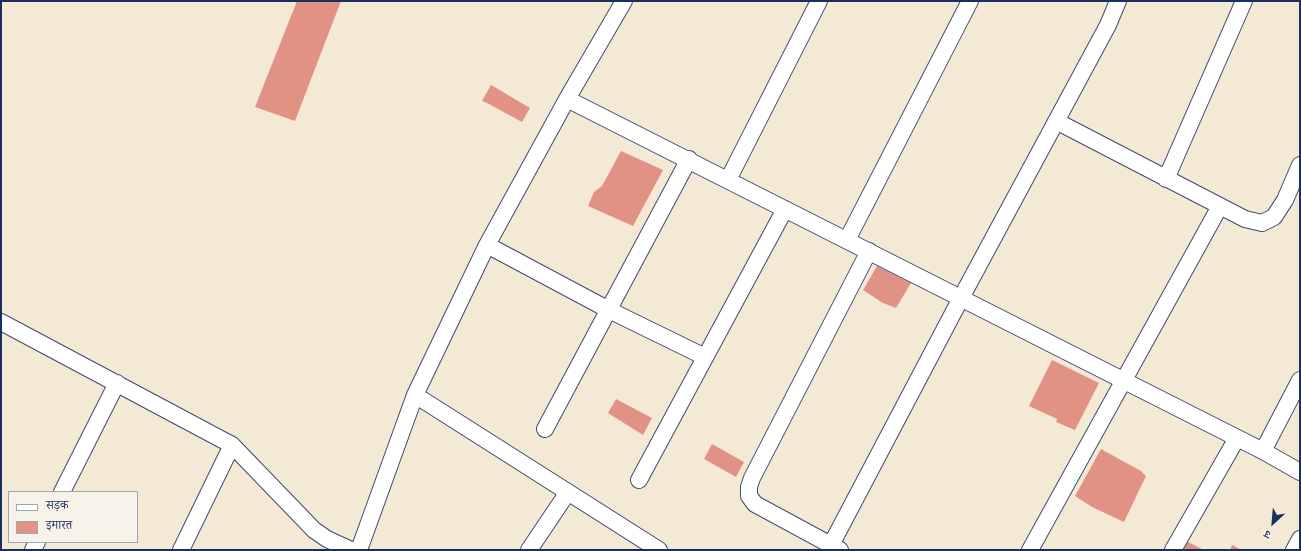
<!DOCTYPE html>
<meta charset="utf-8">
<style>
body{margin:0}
#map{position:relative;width:1301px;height:551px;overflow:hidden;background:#f4e9d5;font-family:Cardo,"Noto Serif Devanagari",serif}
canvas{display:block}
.frame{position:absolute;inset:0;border:2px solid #1b2f5e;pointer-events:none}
.legend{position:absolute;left:8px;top:491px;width:130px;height:52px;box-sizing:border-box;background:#f7f3e8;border:1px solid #9fa5b1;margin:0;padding:5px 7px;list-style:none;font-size:12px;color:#1b2f5e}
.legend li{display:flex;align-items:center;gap:8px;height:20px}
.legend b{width:20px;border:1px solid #9fa5b1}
.north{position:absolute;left:1253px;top:503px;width:40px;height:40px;-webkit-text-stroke:3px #f7f3e8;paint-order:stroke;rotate:206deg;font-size:11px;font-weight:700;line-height:16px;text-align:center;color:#1b2f5e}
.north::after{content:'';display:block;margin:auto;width:14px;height:18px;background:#1b2f5e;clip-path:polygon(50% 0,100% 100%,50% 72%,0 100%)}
</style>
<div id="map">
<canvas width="1301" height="551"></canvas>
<div class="frame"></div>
<ul class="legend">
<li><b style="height:5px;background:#fff"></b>सड़क</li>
<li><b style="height:11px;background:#e29285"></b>इमारत</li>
</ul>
<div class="north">उ</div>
</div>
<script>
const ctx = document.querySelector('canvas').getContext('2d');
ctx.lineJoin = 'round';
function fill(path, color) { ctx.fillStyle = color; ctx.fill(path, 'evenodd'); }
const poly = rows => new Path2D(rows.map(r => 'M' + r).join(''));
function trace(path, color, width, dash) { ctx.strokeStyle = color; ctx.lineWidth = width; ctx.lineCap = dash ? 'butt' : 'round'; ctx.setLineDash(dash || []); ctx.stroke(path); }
fill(poly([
 [297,1,341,1,295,121,255,107],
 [491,85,530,108,522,122,487,103,482,101],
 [621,151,663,170,633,226,588,206,594,192,602,186],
 [877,266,911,283,896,308,883,303,863,290],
 [1052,360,1099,383,1075,430,1056,422,1057,419,1029,406],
 [616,399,652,418,643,435,608,413],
 [712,444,744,462,736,477,704,459],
 [1101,449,1141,471,1146,476,1124,522,1092,507,1075,496],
 [1186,541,1204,550,1181,550],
 [1232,545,1242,550,1230,550]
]), '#e29285');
const street = poly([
 [567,99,1263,451,1300,472],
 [1056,121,1245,219,1262,223,1274,217,1285,200,1300,165],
 [1166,179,1244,1],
 [728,180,819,1],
 [847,240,970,1],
 [487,245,609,310,705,357],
 [1,322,232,445,314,530,327,539,351,550],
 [415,395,659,550],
 [545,429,689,159],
 [1263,451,1300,380],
 [639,480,785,209],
 [62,492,117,383],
 [831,545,961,298,1108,25,1118,1],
 [33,550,37,542],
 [181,550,232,445],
 [359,550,415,395,487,245,567,99,624,1],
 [529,550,568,492],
 [840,550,755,504,749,496,749,487,752,478,869,251],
 [1030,550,1220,206],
 [1173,550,1237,438],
 [1294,550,1300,539]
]);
trace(street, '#3c4b70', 18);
trace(street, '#fff', 16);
</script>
